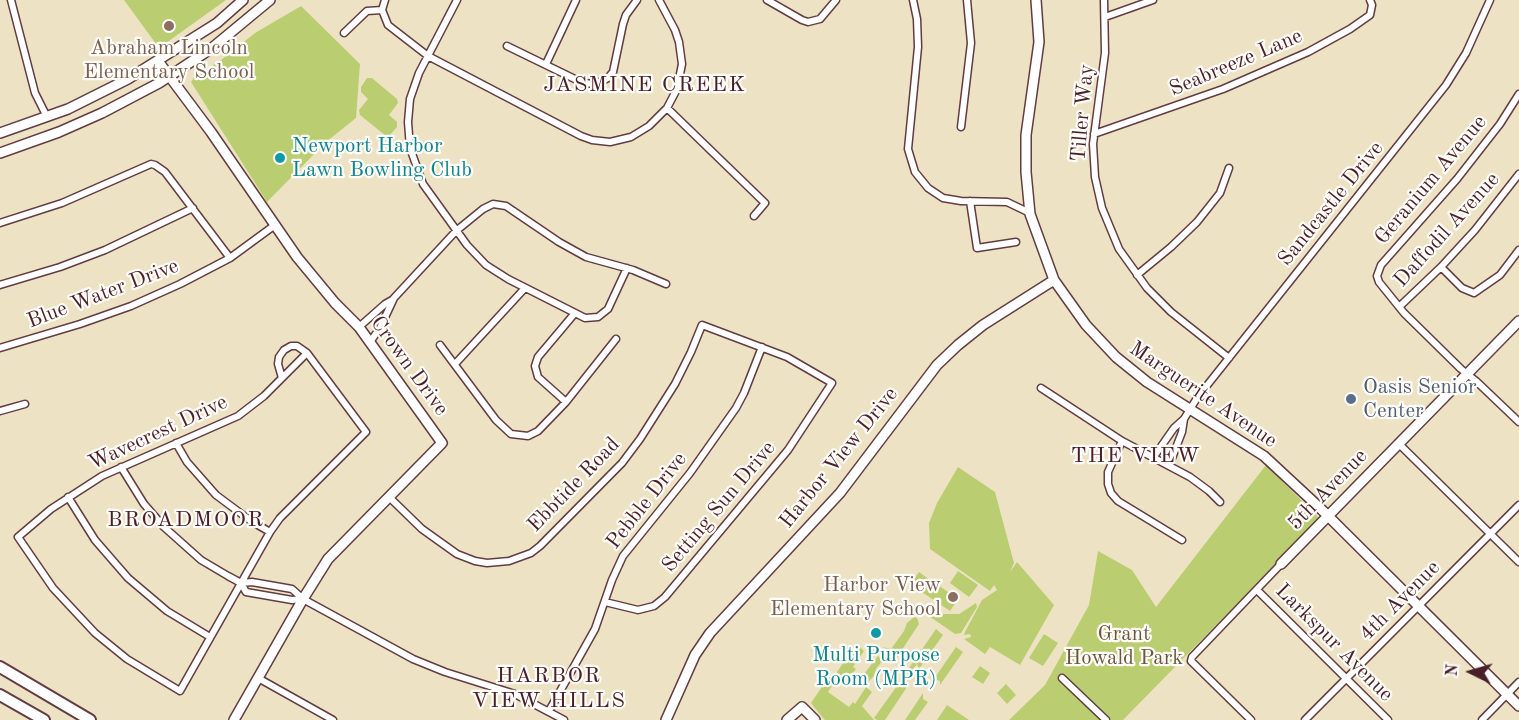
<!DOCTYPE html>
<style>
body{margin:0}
#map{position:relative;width:1519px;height:720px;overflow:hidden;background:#ede3c4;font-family:"Old Standard TT",serif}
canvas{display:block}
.north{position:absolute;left:1441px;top:642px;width:60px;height:60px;-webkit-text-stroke:4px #fdfcf7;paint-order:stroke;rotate:275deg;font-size:16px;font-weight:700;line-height:24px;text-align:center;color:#4a1f2b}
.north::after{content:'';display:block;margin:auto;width:21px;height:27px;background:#4a1f2b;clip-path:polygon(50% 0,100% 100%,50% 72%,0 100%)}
</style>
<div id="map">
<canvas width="1519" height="720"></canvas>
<div class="north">N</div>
</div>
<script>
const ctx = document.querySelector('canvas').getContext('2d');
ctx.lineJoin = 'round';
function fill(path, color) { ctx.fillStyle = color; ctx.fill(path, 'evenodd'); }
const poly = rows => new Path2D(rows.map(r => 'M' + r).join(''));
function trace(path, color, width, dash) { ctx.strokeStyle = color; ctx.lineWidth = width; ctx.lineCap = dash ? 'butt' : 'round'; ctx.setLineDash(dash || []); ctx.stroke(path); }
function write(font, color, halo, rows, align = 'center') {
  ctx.font = font + ' "Old Standard TT",serif'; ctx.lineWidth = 4.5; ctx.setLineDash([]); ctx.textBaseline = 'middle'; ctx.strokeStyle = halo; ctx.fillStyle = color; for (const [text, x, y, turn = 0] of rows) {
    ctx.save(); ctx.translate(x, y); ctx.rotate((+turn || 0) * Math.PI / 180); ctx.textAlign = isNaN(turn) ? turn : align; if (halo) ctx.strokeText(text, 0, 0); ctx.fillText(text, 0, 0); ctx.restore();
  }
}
fill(poly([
 [124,0,226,0,159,48],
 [301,6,360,64,356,118,326,142,267,202,191,82,195,76,220,61,255,33],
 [367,78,372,78,397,99,398,103,389,115,397,122,397,127,390,135,386,136,360,115,359,110,368,99,361,92,361,87],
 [1266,465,1320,519,1123,720,1009,720,1045,685,1089,605,1098,551,1132,570,1156,607],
 [958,467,995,492,1014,563,1010,572,1017,562,1054,605,1020,665,990,647,985,654,964,639,971,637,970,634,964,635,965,632,982,600,997,590,994,585,990,591,930,549,929,523,937,503],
 [958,571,978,585,969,597,950,583],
 [919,572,937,585,934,591,938,585,958,599,950,611,910,584],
 [976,603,977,607,961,633,955,634,926,614,959,614],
 [914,617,917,618,919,624,894,662,887,657,891,651,882,647,891,649,904,631,907,623],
 [936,629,943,635,919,669,917,664,910,673,907,671],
 [1044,634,1058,643,1043,666,1029,658],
 [956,647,963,652,940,685,940,681,937,680,932,689,929,686],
 [861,648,864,651,853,667,856,669,853,673,857,676,850,686,835,675,850,653],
 [878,656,883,660,876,669,874,676,864,686,862,685,864,681,862,680,864,674],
 [980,666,990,673,983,684,972,677],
 [831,676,836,680,828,692,849,707,853,702,855,704,866,687,872,692,862,706,874,720,825,720,823,718,811,703,828,678],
 [902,679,902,684,907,687,885,720,877,720,874,718],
 [1006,684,1016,695,1007,704,997,693],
 [923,693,923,699,928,702,915,720,905,720],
 [947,705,969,720,937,720]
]), '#bace71');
const street = poly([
 [11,0,35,93,47,117],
 [385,0,382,10,388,25,428,56,581,136,592,140,610,142,631,137,649,126,667,108,677,89,682,64,679,42,675,30,659,0],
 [457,0,419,73,410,99,408,122,410,148,423,184,467,245,486,265,508,279,585,318,598,317,608,309,627,268],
 [767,0,802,20,808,22,820,19,836,0],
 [913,0,917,19,918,47,908,149,915,172,928,188,943,198,961,201,1007,202,1030,213],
 [1104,0,1105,53,1093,144,1095,177,1102,208,1119,249,1147,288,1171,312,1229,358],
 [1105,17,1153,0],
 [344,33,367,11,382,10],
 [507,46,583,83,596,84,608,78,613,72,623,24,626,15,637,0],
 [546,64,576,0],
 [1519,94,1500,124,1457,179,1381,265,1377,276,1379,282,1404,313,1461,369,1476,381,1519,422],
 [667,108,765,203,754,216],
 [961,127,971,43,967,0],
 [1094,134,1223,89,1308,52,1350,29,1370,15,1372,5,1370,0],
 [970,201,977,248,1016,242],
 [0,223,62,203,151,164,155,165,165,172,230,258],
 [1441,267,1462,288,1474,293,1500,275,1519,250],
 [1137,275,1171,247,1197,222,1220,193,1229,168],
 [0,285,60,267,105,250,193,208],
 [1399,307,1441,267,1475,230,1519,174],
 [359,327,385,304,392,300],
 [370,342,380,328,394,298,456,231,483,209,493,204,506,206,559,242,586,257,633,270,666,284],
 [440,345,496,420,511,434,528,436,538,431,566,402,616,339],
 [0,348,80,324,131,306,180,284,230,258,275,225],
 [455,364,525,288],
 [282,378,278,364,279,357,284,350,291,346,297,346,307,353,366,432,280,518,270,532,180,691,127,659,95,633,53,588,18,537,51,509,102,476,238,416,264,396,307,353],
 [1041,388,1122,441,1190,477,1209,491,1220,502],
 [566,402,538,377,535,366,538,357,575,313],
 [0,411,25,404],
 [1122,441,1108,472,1108,484,1111,493,1118,501,1182,540],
 [176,443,187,462,216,495,251,521,270,532],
 [1398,443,1519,562],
 [1153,458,1174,428,1184,419,1197,398,1446,85,1466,53,1490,0],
 [1169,466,1182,432,1184,419],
 [121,467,144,504,164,527,201,560,228,576,241,583,252,582,292,589,303,599,413,659,445,672,515,694,564,720],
 [68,497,95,540,128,578,167,611,210,637],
 [389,497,422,529,457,554,475,561,487,563,509,561,531,553,540,546,622,463,640,439,675,384,691,352,702,325,787,357,832,383,788,450,665,597,654,606,638,610,605,602],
 [241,583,246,592,292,600,303,599],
 [1257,590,1388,720],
 [258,678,333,720],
 [1062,678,1106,720],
 [549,711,595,629,612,580,623,556,690,473,736,408,744,393,762,347],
 [1251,720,1191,661,1192,657,1281,564],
 [1305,720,1519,505],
 [1482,720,1519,682]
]);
const secondary = poly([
 [1036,0,1039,42,1026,135,1026,172,1030,214,1054,280,1086,325,1116,357,1147,382,1264,456,1320,508,1519,706],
 [158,61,211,132,297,257,335,303,359,327,442,443,328,559,303,599,234,720],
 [0,133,68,109,128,79,217,23,243,0],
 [0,153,59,132,102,113,159,83,212,48,270,0],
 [1281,564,1519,321],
 [666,720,695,655,710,633,840,493,937,365,958,345,983,325,1054,280],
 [787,720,802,707,815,720]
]);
const primary = poly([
 [0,667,90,720],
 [0,695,44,720]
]);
trace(street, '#623c42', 9);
trace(secondary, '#623c42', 12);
trace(primary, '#623c42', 14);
trace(street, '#fff', 6);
trace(secondary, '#fff', 9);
trace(primary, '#fff', 10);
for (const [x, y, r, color] of [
 [169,26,6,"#8d6e63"],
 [280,158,6,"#0f9aa8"],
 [1351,399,6,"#5c6f8a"],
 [953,597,6,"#8d6e63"],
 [876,633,6,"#0f9aa8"]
]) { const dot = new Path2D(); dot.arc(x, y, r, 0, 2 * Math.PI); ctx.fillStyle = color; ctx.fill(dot); trace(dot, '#fdfcf7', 2); }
write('21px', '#785e54', '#fdfcf7', [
 ["Abraham Lincoln",169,48],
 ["Elementary School",169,72],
 ["Harbor View",941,585,"right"],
 ["Elementary School",941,609,"right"]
]);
write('21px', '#4a1f2b', '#fdfcf7', [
 ["Seabreeze Lane",1236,63,-23],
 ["Tiller Way",1083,113,-85],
 ["Geranium Avenue",1431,180,-50],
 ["Sandcastle Drive",1331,204,-51],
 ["Daffodil Avenue",1447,230,-48],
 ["Blue Water Drive",103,294,-21],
 ["Crown Drive",409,366,54],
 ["Marguerite Avenue",1203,395,34],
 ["Wavecrest Drive",158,433,-25],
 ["Harbor View Drive",839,458,-51],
 ["Ebbtide Road",574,485,-46],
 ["5th Avenue",1328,490,-46],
 ["Pebble Drive",647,501,-52],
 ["Setting Sun Drive",719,507,-50],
 ["4th Avenue",1400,601,-45],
 ["Larkspur Avenue",1334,643,45]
]);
write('21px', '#0d838f', '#fdfcf7', [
 ["Newport Harbor",292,146],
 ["Lawn Bowling Club",292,170],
 ["Multi Purpose",876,655,"center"],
 ["Room (MPR)",876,679,"center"]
], 'left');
write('21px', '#4e5e75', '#fdfcf7', [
 ["Oasis Senior",1363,387],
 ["Center",1363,411]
], 'left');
write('21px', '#6c5440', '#fdfcf7', [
 ["Grant",1124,634],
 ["Howald Park",1124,658]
]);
ctx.letterSpacing = '1.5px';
write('22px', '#4a1f2b', '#fdfcf7', [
 ["JASMINE CREEK",645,85],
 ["THE VIEW",1136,456],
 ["BROADMOOR",186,520],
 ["HARBOR",549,676],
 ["VIEW HILLS",549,701]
]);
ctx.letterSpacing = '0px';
</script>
